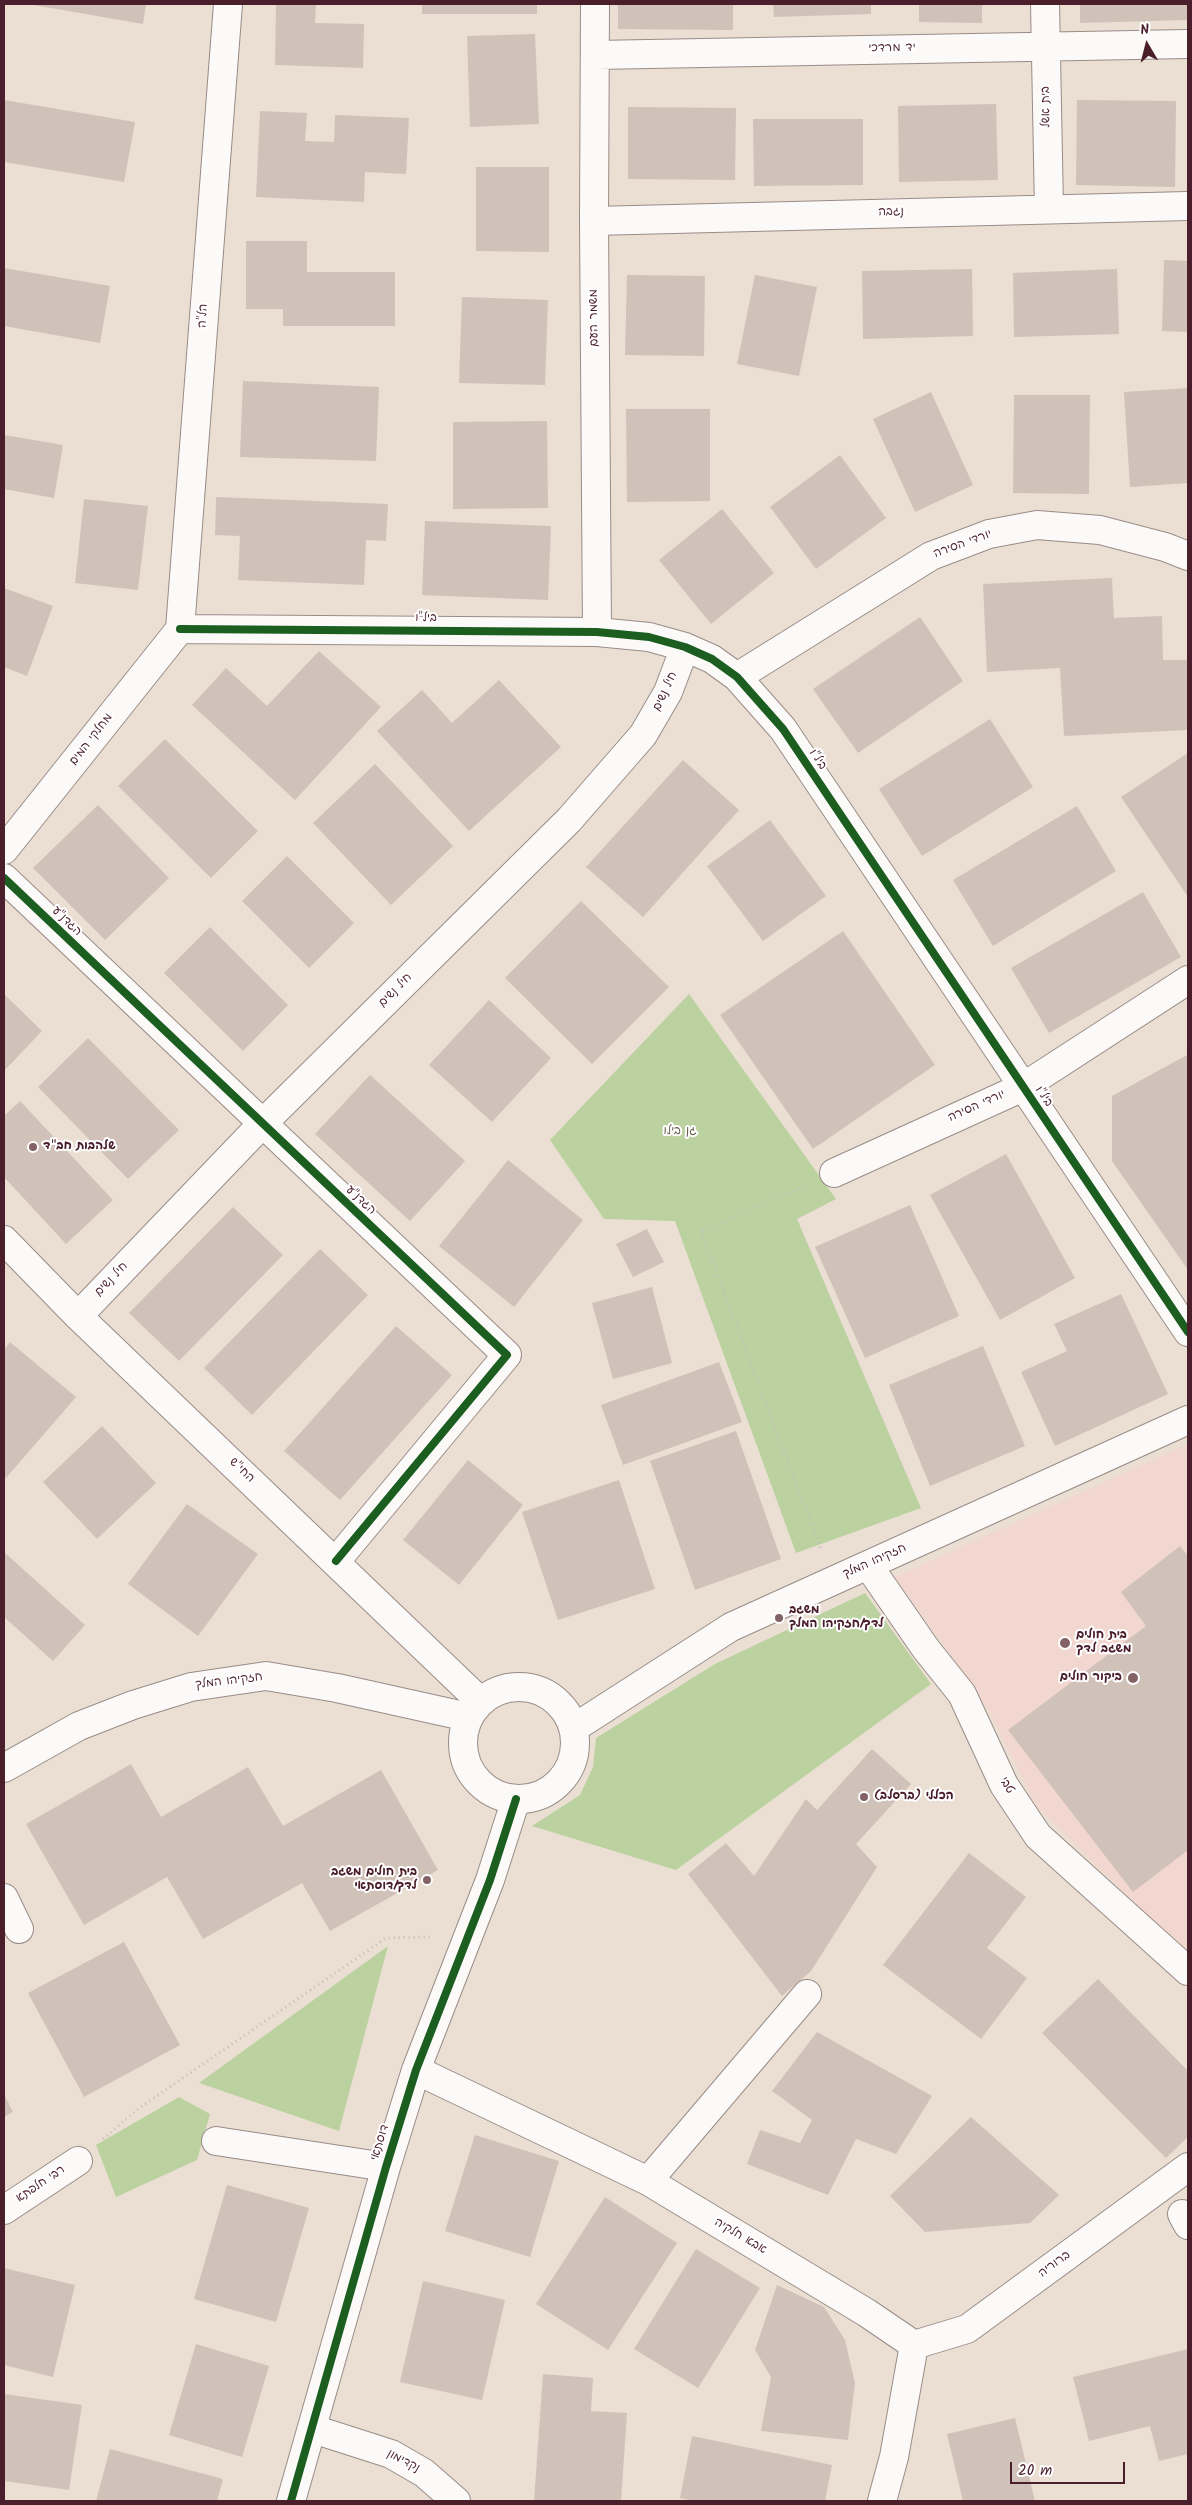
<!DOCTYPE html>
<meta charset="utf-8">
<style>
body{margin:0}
#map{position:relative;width:1192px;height:2505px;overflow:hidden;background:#eadfd2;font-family:Kalam,sans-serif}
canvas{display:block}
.frame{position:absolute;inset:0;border:5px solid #4a1f2b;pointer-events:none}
.north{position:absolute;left:1122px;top:20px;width:50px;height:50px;-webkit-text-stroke:4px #fff;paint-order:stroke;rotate:352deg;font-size:14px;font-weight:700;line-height:20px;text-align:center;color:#4a1f2b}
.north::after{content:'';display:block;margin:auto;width:18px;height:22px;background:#4a1f2b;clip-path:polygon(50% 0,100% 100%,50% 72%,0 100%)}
.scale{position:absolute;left:1010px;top:2462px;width:115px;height:22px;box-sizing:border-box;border:2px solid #4a1f2b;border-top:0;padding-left:6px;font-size:15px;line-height:18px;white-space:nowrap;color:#4a1f2b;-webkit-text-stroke:4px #fff;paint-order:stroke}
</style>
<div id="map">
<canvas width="1192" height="2505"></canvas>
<div class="frame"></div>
<div class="north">N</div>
<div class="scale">20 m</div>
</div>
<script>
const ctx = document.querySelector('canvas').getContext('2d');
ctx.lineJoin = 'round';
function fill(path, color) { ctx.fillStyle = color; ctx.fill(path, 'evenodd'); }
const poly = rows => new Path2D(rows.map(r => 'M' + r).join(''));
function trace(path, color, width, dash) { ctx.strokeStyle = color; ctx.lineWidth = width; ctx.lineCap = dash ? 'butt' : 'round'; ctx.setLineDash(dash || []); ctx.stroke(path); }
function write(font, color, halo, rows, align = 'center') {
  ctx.font = font + ' Kalam,"Playpen Sans Hebrew",sans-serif'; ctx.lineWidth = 4; ctx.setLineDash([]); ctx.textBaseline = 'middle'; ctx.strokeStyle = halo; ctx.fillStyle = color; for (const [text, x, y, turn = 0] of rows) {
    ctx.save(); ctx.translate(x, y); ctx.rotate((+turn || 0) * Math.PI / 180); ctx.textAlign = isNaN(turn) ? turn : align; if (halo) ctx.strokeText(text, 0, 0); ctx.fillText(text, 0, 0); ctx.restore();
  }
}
fill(poly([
 [1188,1444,1188,1955,1037,1807,988,1709,895,1577]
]), '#f1d7cf');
fill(poly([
 [689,994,836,1199,797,1219,921,1508,796,1553,675,1221,604,1219,550,1140],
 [865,1593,931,1684,676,1870,532,1826,580,1795,593,1767,596,1738,715,1664],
 [388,1946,339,2131,199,2083],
 [179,2097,210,2114,197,2160,116,2197,96,2145]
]), '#bbd2a0');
fill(poly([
 [28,4,146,4,143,24],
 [276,4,316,4,315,23,364,24,363,68,275,65],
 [422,4,537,4,537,14,422,14],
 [618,4,733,4,733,30,618,29],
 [773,4,871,4,871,14,774,17],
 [919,4,982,4,982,23,919,22],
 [1080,4,1187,4,1187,20,1080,23],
 [535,34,539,124,470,127,467,36],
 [4,100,135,122,124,182,4,162],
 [1077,100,1176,101,1175,187,1076,185],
 [996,104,998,180,899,182,898,106],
 [628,107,736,108,735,180,628,179],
 [260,111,307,113,305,141,334,142,335,115,409,118,406,174,365,172,364,202,256,197],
 [753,119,863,119,863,185,754,186],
 [476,167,549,167,549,252,476,251],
 [246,241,307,241,307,272,395,272,395,326,283,326,283,309,246,309],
 [1164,260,1188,261,1188,332,1162,331],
 [4,268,110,286,100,343,4,326],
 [972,269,973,336,863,339,862,271],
 [1117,269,1119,334,1014,337,1013,273],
 [627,275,705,276,704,356,625,355],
 [755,275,817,287,799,376,737,364],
 [462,297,548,300,545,385,459,383],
 [243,381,379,387,376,461,240,457],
 [1188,388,1188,483,1130,487,1124,392],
 [931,392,973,485,915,512,873,419],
 [1014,395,1090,395,1089,494,1013,493],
 [626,409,710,409,710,501,627,502],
 [547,421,548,508,453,509,453,422],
 [4,435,63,445,54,498,4,489],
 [840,455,886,518,816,569,770,507],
 [216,497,388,504,386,541,366,540,364,585,238,580,240,536,215,535],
 [84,499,148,506,138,590,75,583],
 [722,509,774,573,711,624,659,560],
 [425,521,551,526,548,600,422,595],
 [1112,578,1114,618,1162,616,1163,660,1188,660,1188,730,1064,736,1060,668,987,672,983,584],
 [4,588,53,606,27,676,4,667],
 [920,617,963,681,858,753,813,689],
 [319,651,381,707,295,800,192,705,226,668,267,706],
 [499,680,561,747,469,831,377,731,422,690,452,723],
 [990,719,1033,787,922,856,879,789],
 [165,739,258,831,211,878,118,786],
 [1188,753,1188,897,1121,797],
 [683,760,739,810,643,917,586,867],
 [375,764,453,846,391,905,313,823],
 [98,805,169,878,105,940,33,868],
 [1077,806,1116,871,993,946,953,880],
 [770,820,826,896,763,941,707,866],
 [287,856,354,923,309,968,242,901],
 [1143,892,1181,957,1049,1033,1011,968],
 [581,901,669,987,592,1064,505,978],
 [210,927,288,1005,243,1051,164,973],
 [843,931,935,1065,813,1149,720,1015],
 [4,994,42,1031,4,1071],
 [489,1000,551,1058,492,1122,429,1065],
 [88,1038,179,1130,128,1179,38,1087],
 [1187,1055,1188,1056,1188,1270,1112,1161,1112,1096],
 [370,1075,465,1161,410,1221,315,1134],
 [20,1101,113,1200,66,1244,4,1177,4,1116],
 [1006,1154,1075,1278,1000,1320,930,1195],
 [508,1160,583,1220,514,1307,439,1246],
 [910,1205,959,1316,865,1358,815,1247],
 [233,1207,283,1255,179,1361,129,1313],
 [647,1229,664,1262,633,1277,616,1244],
 [320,1249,368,1295,252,1415,204,1368],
 [652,1287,672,1363,613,1379,592,1303],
 [1121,1294,1168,1394,1055,1446,1021,1372,1067,1351,1054,1324],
 [396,1326,452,1375,340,1500,284,1451],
 [10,1342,76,1397,6,1478,4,1476,4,1350],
 [983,1346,1025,1446,930,1486,889,1385],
 [719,1362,742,1422,623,1465,601,1405],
 [102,1426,156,1483,97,1539,43,1482],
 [736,1431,781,1559,695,1590,650,1461],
 [468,1460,523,1505,459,1585,403,1540],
 [619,1480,655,1589,558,1620,522,1512],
 [187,1504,258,1554,198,1636,128,1584],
 [1180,1546,1188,1556,1188,1850,1133,1892,1008,1730,1146,1626,1121,1592],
 [4,1552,85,1625,53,1661,4,1617],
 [872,1749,911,1784,856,1844,877,1867,811,1971,782,1996,688,1874,726,1843,754,1876,806,1799,817,1810],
 [131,1764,161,1817,248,1767,283,1826,381,1770,438,1870,330,1931,302,1883,203,1939,167,1877,84,1925,26,1824],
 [969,1853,1026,1897,987,1948,1027,1978,981,2039,883,1965],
 [124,1942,180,2045,84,2097,28,1993],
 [1098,1979,1188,2071,1188,2137,1166,2158,1042,2033],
 [817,2032,932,2096,896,2154,856,2139,828,2195,747,2164,760,2130,800,2143,812,2120,772,2091],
 [4,2094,13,2112,4,2117],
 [971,2117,1059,2195,1030,2223,925,2232,890,2196],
 [475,2135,559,2161,530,2257,445,2231],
 [227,2185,309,2208,276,2322,194,2299],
 [605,2197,677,2243,608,2350,536,2304],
 [696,2249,760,2288,698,2388,634,2349],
 [4,2268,75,2285,53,2377,4,2365],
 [423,2281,505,2300,482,2400,400,2382],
 [777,2285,824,2307,845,2340,855,2383,848,2440,761,2431,771,2377,755,2350],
 [196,2344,269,2366,242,2457,169,2435],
 [1188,2349,1188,2454,1159,2461,1150,2426,1089,2441,1073,2377],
 [543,2374,593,2378,591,2411,627,2413,621,2501,534,2501],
 [4,2394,82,2405,69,2490,4,2481],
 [1015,2418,1035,2501,963,2501,947,2434],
 [692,2436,832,2465,825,2501,694,2501,680,2498],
 [110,2449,223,2479,217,2501,96,2501]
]), '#d0c2b8');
const minor = poly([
 [595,4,594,221,597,632],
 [1045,4,1049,209],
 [595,55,1188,44],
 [594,221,1188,206],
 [180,629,597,632,649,637,685,647,712,659,737,677,783,729,1188,1332],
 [180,629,228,4],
 [737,677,931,556,989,534,1037,525,1100,530,1165,547,1188,556],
 [4,850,180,629],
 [4,878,507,1355,336,1561],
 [834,1173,1023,1087,1188,980],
 [4,1240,78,1316,480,1701],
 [78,1316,262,1124,569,820,643,735,668,692,685,647],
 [868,1565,926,1649,962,1694,1004,1785,1038,1836,1188,1971],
 '463 1743a56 56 0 1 1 112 0a56 56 0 1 1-112 0Z',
 [574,1728,731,1627,1188,1420],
 [4,1768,79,1726,133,1705,191,1687,266,1676,337,1688,468,1717],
 [4,1898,19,1929],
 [416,2070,648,2181,867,2313,914,2345],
 [216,2141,386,2167],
 [648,2181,807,1994],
 [4,2210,78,2161],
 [1182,2214,1188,2225],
 [914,2345,967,2329,1188,2167],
 [313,2429,391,2454,424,2473,456,2501],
 [291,2501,386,2167,416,2070,490,1880,516,1799],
 [882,2501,894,2457,914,2345]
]);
trace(minor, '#998c88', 30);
trace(poly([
 [804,1186,701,1231,821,1550],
 [103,2139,138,2109,386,1938,432,1937]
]), '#c3bcbb', 3, [1, 4]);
trace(minor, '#fcfaf8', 28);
trace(poly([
 [180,629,597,632,649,637,685,647,712,659,737,677,783,729,1188,1332],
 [4,878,507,1355,336,1561],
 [291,2501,386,2167,416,2070,490,1880,516,1799]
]), '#1b5e20', 8);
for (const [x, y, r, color] of [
 [33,1147,5,"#826265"],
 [779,1618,5,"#826265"],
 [1065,1643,6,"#826265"],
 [1133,1678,6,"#826265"],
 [864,1797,5,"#826265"],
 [427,1880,5,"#826265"]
]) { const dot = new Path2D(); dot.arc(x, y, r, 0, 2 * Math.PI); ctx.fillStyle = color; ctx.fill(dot); trace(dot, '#fff', 2); }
write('12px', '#4a1f2b', '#fff', [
 ["יד מרדכי",892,49,-1],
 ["בית אשל",1047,107,-91],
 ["נגבה",891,213,-1],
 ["הל\"ה",204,316,-86],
 ["משמר העם",595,318,-91],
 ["יורדי הסירה",963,545,-20],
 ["ביל\"ו",426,619],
 ["חיל נשים",666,692,-65],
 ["מחלקי המים",92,740,-52],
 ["ביל\"ו",817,760,56],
 ["הגדנ\"ע",66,922,44],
 ["חיל נשים",396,991,-45],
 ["ביל\"ו",1043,1097,56],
 ["יורדי הסירה",977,1107,-24],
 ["הגדנ\"ע",360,1201,43],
 ["חיל נשים",112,1280,-46],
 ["החי\"ש",241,1471,44],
 ["חזקיהו המלך",875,1562,-24],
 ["חזקיהו המלך",229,1682,-7],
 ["טבי",1006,1786,60],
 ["דוסתאי",381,2143,-73],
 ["רבי חלפתא",41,2185,-34],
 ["אבא חלקיה",740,2237,31],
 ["ברוריה",1055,2265,-36],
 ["נקדימון",403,2462,28]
]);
write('12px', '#645a46', '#fff', [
 ["גן בילו",680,1132]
]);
write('bold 12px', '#4a1f2b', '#fff', [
 ["שלהבות חב\"ד",43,1147],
 ["משגב",789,1611],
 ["לדך/חזקיהו המלך",789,1625],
 ["בית חולים",1076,1636],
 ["משגב לדך",1076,1650],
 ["ביקור חולים",1122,1678,"right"],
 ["הכללי (ברסלב)",874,1797],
 ["בית חולים משגב",417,1873,"right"],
 ["לדך/דוסתאי",417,1887,"right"]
], 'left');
</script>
